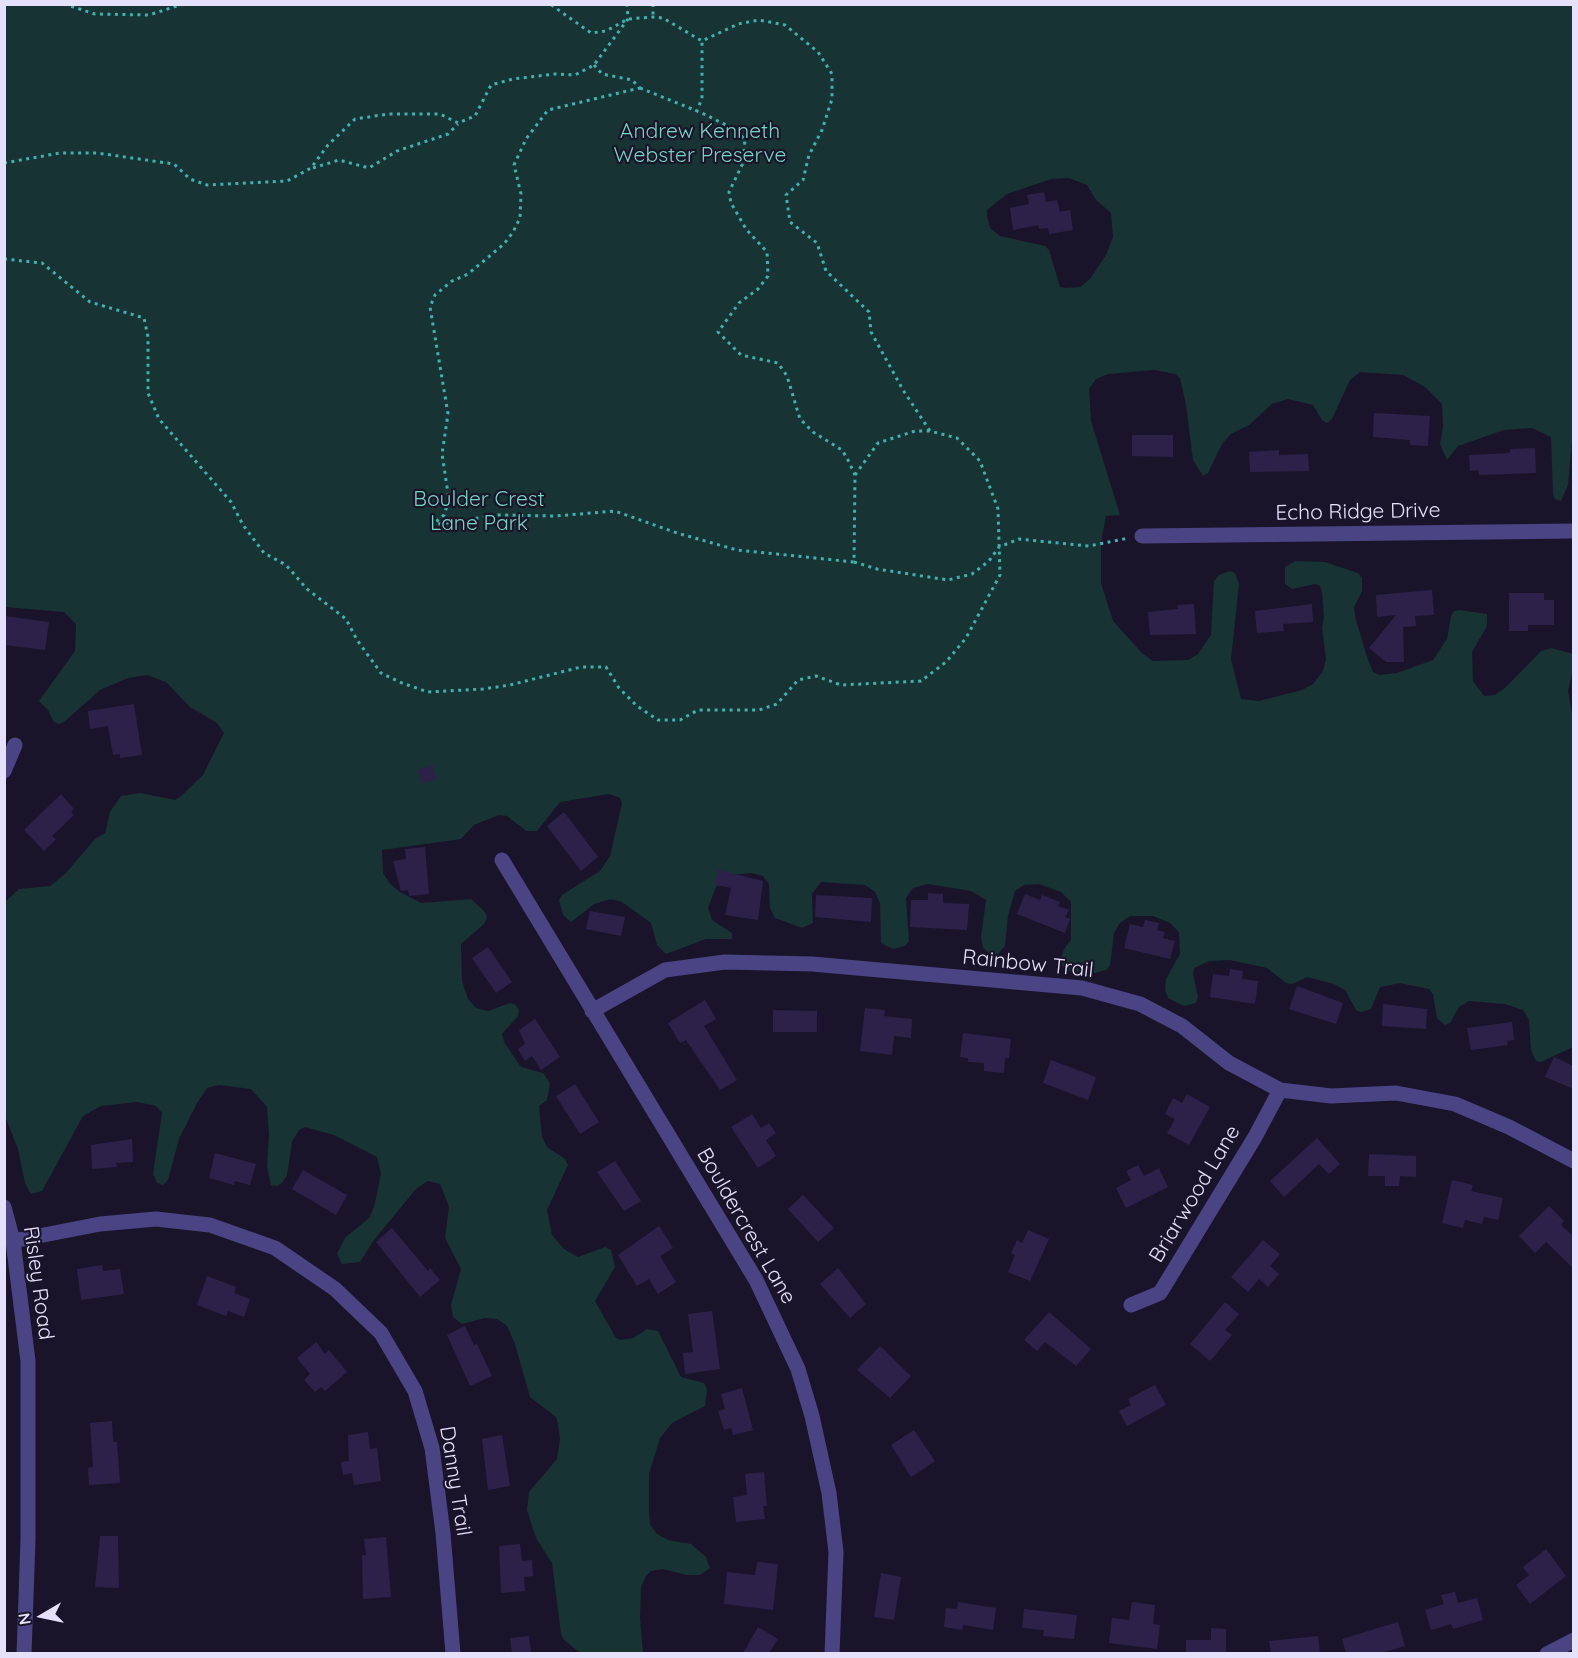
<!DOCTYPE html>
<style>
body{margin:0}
#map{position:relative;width:1578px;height:1658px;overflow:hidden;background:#19142a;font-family:Quicksand,sans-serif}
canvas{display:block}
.frame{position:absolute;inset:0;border:6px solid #e5e0fc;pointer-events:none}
.north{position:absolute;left:12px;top:1586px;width:60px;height:60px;-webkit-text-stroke:4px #19142a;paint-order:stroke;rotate:261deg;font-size:16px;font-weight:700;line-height:24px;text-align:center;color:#e5e0fc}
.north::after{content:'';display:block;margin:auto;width:21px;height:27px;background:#e5e0fc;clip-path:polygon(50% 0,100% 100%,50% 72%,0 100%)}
</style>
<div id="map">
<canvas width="1578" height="1658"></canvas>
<div class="frame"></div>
<div class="north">N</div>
</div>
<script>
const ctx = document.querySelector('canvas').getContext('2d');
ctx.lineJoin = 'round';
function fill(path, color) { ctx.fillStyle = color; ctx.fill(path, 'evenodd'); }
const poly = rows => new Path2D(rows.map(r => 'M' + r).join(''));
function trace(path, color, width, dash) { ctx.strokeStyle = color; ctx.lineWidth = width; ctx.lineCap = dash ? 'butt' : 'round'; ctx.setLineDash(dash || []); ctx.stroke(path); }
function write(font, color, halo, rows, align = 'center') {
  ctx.font = font + ' Quicksand,sans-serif'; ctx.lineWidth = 4.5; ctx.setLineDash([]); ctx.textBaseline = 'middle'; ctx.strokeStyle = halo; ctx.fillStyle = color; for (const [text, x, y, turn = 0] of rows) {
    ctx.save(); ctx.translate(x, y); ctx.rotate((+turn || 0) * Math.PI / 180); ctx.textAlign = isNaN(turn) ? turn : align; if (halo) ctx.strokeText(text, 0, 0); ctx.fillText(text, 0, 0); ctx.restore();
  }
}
fill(poly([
 [5,5,1573,5,1574,418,1568,485,1561,501,1555,499,1553,494,1551,437,1532,428,1504,430,1458,446,1447,460,1440,444,1443,427,1442,404,1425,387,1403,375,1360,372,1350,380,1332,419,1327,423,1322,420,1313,405,1288,399,1272,404,1249,425,1231,434,1222,444,1208,473,1203,476,1193,460,1186,405,1180,378,1175,374,1155,370,1108,374,1096,379,1089,389,1091,421,1120,515,1106,516,1101,542,1101,583,1113,621,1142,653,1153,661,1188,660,1198,654,1211,635,1214,581,1219,575,1230,571,1235,573,1239,584,1231,659,1241,699,1259,701,1302,690,1313,684,1323,671,1326,659,1322,627,1324,617,1322,592,1320,586,1315,584,1292,589,1285,584,1285,567,1295,561,1325,562,1358,573,1362,578,1362,591,1354,607,1356,620,1367,657,1373,672,1379,675,1397,673,1433,660,1447,639,1451,616,1454,611,1459,610,1487,614,1487,626,1472,652,1473,681,1484,696,1495,695,1505,688,1541,651,1552,648,1573,654,1573,669,1568,691,1574,724,1573,1047,1541,1062,1536,1061,1531,1050,1529,1020,1523,1010,1505,1004,1469,1001,1459,1007,1450,1023,1445,1025,1437,1018,1433,994,1429,989,1400,983,1380,987,1371,1009,1361,1012,1356,1010,1345,990,1334,984,1307,977,1292,984,1286,983,1267,968,1230,960,1210,961,1194,968,1193,974,1198,997,1196,1003,1184,1006,1168,998,1165,990,1166,979,1180,954,1179,932,1170,923,1153,916,1130,916,1120,923,1114,933,1110,966,1106,970,1088,975,1070,971,1064,969,1060,961,1064,949,1071,940,1071,902,1061,892,1039,884,1024,885,1015,891,1008,916,1005,946,997,955,991,955,983,948,981,937,986,900,971,891,928,884,913,888,906,898,909,941,905,946,893,949,881,943,880,903,875,892,865,885,821,882,812,894,813,923,802,928,775,918,770,908,769,884,763,876,752,873,730,875,716,887,708,908,712,920,732,933,732,939,706,939,666,954,657,945,651,923,622,902,611,899,594,904,571,922,563,915,559,900,562,895,600,871,610,856,622,803,620,798,609,794,560,802,537,831,526,831,507,816,499,815,474,825,461,839,382,850,383,873,390,884,400,892,421,903,471,899,485,912,487,918,484,924,461,944,462,981,468,999,476,1008,488,1011,510,1003,516,1005,519,1010,518,1016,502,1034,504,1042,521,1067,543,1073,550,1083,547,1100,539,1106,542,1137,547,1147,565,1159,568,1165,547,1210,552,1235,564,1249,578,1257,605,1247,611,1250,615,1267,595,1301,616,1338,621,1340,633,1338,647,1329,658,1331,681,1377,704,1383,707,1389,705,1406,672,1423,660,1438,649,1474,649,1512,650,1524,657,1534,668,1540,691,1544,706,1557,710,1568,700,1575,687,1575,663,1569,651,1571,646,1576,641,1587,640,1618,643,1653,579,1652,564,1640,561,1634,552,1563,536,1538,527,1510,529,1492,557,1459,560,1440,558,1423,556,1417,530,1397,515,1344,507,1326,497,1319,485,1318,462,1324,453,1317,451,1305,461,1269,445,1238,449,1207,440,1184,428,1181,416,1189,374,1240,360,1262,342,1264,337,1254,345,1238,369,1218,374,1207,381,1174,377,1157,334,1135,305,1127,299,1130,292,1142,287,1175,282,1183,277,1186,271,1185,267,1167,269,1134,267,1107,251,1089,219,1085,207,1088,197,1103,179,1139,168,1180,163,1185,157,1183,153,1174,162,1113,156,1106,137,1102,101,1106,83,1116,42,1191,31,1194,25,1183,18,1149,5,1116,5,902,19,889,50,886,65,874,95,839,105,833,110,812,121,796,140,793,175,800,181,796,203,775,224,733,217,723,190,707,166,682,147,675,128,678,100,690,64,722,58,724,53,721,48,710,39,701,75,651,76,624,64,612,5,607],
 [1069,178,1087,185,1096,200,1111,213,1113,237,1106,255,1090,279,1080,287,1066,288,1060,287,1049,250,1045,246,1000,236,990,228,987,216,987,210,1007,194,1051,179]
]), '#183333');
fill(poly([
 [1044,192,1046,202,1057,200,1060,212,1070,210,1073,230,1049,234,1048,228,1039,229,1038,225,1013,230,1010,208,1029,204,1027,195],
 [1374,413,1430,416,1428,446,1410,445,1410,440,1373,437],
 [1132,435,1173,435,1173,457,1132,456],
 [1535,448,1536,473,1479,475,1478,470,1470,471,1469,455,1510,453,1510,449],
 [1279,450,1279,455,1308,454,1309,471,1250,472,1249,452],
 [1432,590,1434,615,1415,616,1416,626,1403,627,1404,662,1386,662,1369,648,1396,615,1377,617,1376,595],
 [1509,593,1544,593,1544,600,1554,600,1554,625,1528,625,1528,631,1509,631],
 [1194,604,1196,634,1150,635,1148,612,1178,609,1177,605],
 [1312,604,1313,622,1283,624,1284,631,1257,633,1255,611],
 [4,616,49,622,45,650,4,645],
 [134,704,142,755,120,758,120,754,113,755,108,726,90,729,88,711],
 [432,765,437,779,422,783,418,770],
 [61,794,74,809,71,812,74,815,52,836,56,839,44,851,24,830],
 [564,812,598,857,581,871,547,826],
 [425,847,429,894,409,896,408,890,401,891,393,861,406,859,405,849],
 [718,870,763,881,758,920,725,915,731,888,715,885],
 [928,893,943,894,943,903,969,904,967,930,910,927,911,900,928,900],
 [1025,894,1040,900,1042,895,1060,902,1058,906,1069,910,1065,917,1070,919,1065,933,1017,914],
 [816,895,872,898,871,922,815,917],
 [590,911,625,917,621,936,586,929],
 [1145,920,1159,923,1157,930,1165,932,1163,938,1175,941,1170,959,1124,948,1130,924,1143,927],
 [488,947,512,982,496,993,472,958],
 [1230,969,1243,971,1242,979,1258,981,1255,1004,1210,997,1213,974,1229,976],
 [1297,986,1343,1003,1336,1024,1289,1009],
 [705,1000,716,1019,704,1026,737,1080,720,1090,686,1040,680,1043,668,1023],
 [1383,1004,1427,1009,1426,1029,1382,1026],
 [865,1008,885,1010,884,1016,912,1019,911,1038,894,1036,892,1055,860,1051],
 [773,1010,817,1011,817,1032,773,1032],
 [535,1019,560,1057,541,1070,532,1056,525,1061,518,1049,525,1044,519,1030],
 [1512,1022,1514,1040,1507,1041,1508,1045,1471,1050,1467,1028],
 [963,1033,1011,1039,1009,1058,1005,1058,1004,1073,984,1071,984,1063,968,1062,968,1058,960,1057],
 [1554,1057,1574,1066,1574,1089,1545,1077],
 [1051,1060,1096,1077,1088,1100,1043,1083],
 [575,1084,599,1122,580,1134,556,1096],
 [1187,1094,1210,1107,1189,1145,1167,1133,1175,1119,1165,1114,1173,1098,1182,1103],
 [752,1114,761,1128,769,1123,776,1133,766,1140,776,1156,758,1168,731,1127],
 [1317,1138,1340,1164,1329,1174,1319,1164,1284,1197,1270,1181],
 [132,1139,133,1162,116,1163,117,1167,92,1169,91,1145],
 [215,1153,256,1164,250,1185,235,1181,234,1185,209,1178],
 [1369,1154,1416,1156,1416,1177,1400,1176,1399,1186,1385,1186,1385,1176,1368,1176],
 [615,1161,641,1201,624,1211,597,1172],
 [1138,1165,1144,1176,1159,1168,1168,1187,1126,1208,1116,1188,1131,1180,1126,1171],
 [303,1170,347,1195,336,1215,292,1189],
 [1452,1180,1473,1185,1471,1191,1503,1198,1498,1220,1484,1217,1482,1224,1465,1220,1463,1228,1442,1223],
 [803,1195,834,1228,818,1242,788,1209],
 [1549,1206,1564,1221,1561,1225,1574,1237,1574,1269,1546,1242,1535,1253,1519,1236],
 [659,1226,673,1248,660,1256,676,1282,658,1294,649,1279,637,1286,618,1255],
 [392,1228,428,1271,430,1268,440,1280,420,1297,376,1242],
 [1028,1230,1049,1239,1030,1281,1008,1272,1015,1255,1011,1253,1017,1240,1022,1243],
 [1263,1240,1280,1254,1270,1266,1279,1274,1268,1287,1259,1279,1248,1292,1231,1277],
 [102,1265,103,1271,120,1269,124,1294,81,1300,77,1269],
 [838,1268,866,1304,850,1318,820,1284],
 [207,1276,236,1287,234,1293,250,1299,244,1317,228,1311,226,1316,197,1305],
 [1225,1302,1239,1314,1225,1330,1232,1335,1210,1361,1190,1344],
 [712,1311,720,1369,685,1374,683,1353,693,1352,688,1314],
 [1049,1312,1091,1349,1076,1366,1045,1342,1037,1351,1024,1340],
 [465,1326,474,1345,477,1344,492,1376,470,1386,447,1335],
 [316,1342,325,1354,329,1350,347,1372,325,1391,321,1387,315,1392,304,1380,310,1374,297,1358],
 [880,1346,911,1376,890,1398,857,1370],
 [1155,1385,1166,1405,1127,1426,1119,1411,1131,1405,1128,1399],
 [742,1388,753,1430,733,1435,731,1428,724,1430,718,1411,725,1409,721,1394],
 [112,1421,113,1442,117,1442,120,1483,89,1485,88,1468,93,1467,90,1423],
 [914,1430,935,1461,911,1477,891,1445],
 [368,1432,370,1449,377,1448,381,1481,354,1485,352,1473,343,1475,341,1462,349,1461,348,1435],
 [502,1435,510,1486,488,1490,482,1439],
 [764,1472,767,1506,763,1506,765,1519,736,1522,733,1497,747,1495,745,1474],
 [100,1536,118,1536,119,1588,95,1587],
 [386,1537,391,1597,363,1599,362,1555,366,1555,364,1539],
 [520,1544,522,1561,532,1560,533,1576,524,1577,525,1591,501,1593,499,1546],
 [1546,1549,1566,1576,1530,1604,1516,1585,1529,1575,1523,1567],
 [757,1562,778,1564,773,1610,724,1604,727,1572,755,1575],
 [881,1573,901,1577,894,1620,874,1617],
 [1455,1592,1458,1603,1477,1598,1483,1620,1453,1629,1451,1624,1431,1630,1425,1610,1444,1604,1441,1595],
 [958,1602,996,1608,993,1630,963,1625,962,1630,944,1627,946,1608,957,1609],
 [1132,1602,1155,1605,1153,1624,1160,1625,1157,1649,1109,1643,1112,1618,1129,1620],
 [1024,1609,1077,1615,1074,1639,1043,1636,1044,1630,1022,1628],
 [1398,1622,1405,1646,1381,1653,1346,1653,1342,1639],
 [758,1627,778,1639,769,1653,743,1653],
 [1211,1628,1226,1629,1226,1653,1186,1653,1186,1640,1211,1640],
 [529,1636,531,1653,512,1653,510,1638],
 [1318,1636,1320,1653,1271,1653,1269,1641]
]), '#2c2249');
trace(poly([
 [64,4,95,14,149,15,183,4],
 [653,4,653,17],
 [594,65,602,74,632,80,640,88],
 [640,88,702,113,730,127,745,139,743,163,729,192,731,203,746,229,767,252,768,276,758,289,739,303,718,332,741,355,778,363,787,376,800,419,813,432,842,450,848,460,855,475,854,562,737,550,677,533,615,511,556,516,498,515,432,525,444,515,449,500,442,454,448,414,430,307,435,295,452,281,468,274,504,244,513,232,520,218,521,194,514,165,526,139,548,110,640,88],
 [696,112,702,99,702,41],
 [4,163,60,153,97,153,174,164,190,179,207,185,287,181,311,168,328,145,355,119,388,114,440,114,458,123,475,116,491,85,513,79,555,74,575,75,594,65,628,19,627,4],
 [313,168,339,160,369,168,397,151,448,134,458,124],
 [4,259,42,263,90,302,144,318,148,337,148,393,159,419,231,502,243,525,264,553,286,565,307,589,346,619,357,640,381,673,402,683,428,692,483,689,510,685,581,667,606,667,619,688,637,706,658,720,680,720,698,710,759,710,777,704,798,680,816,676,841,685,921,681,946,662,966,638,1000,575,998,509,980,461,957,438,930,431,903,390,871,332,869,312,826,271,817,243,790,222,786,195,803,180,809,155,822,130,832,99,832,74,818,52,785,25,759,20,738,24,702,41,663,18,653,17,628,19,606,31,591,33,550,4],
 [855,475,878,443,915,431,930,431],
 [854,562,877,569,948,580,972,574,989,561,999,547,1019,539,1089,546,1129,538]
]), '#3eb2b0', 3, [3, 4.5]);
trace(poly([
 [1142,536,1574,531],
 [4,771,15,745],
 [502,860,756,1280,798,1369,812,1416,829,1493,836,1552,832,1654],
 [592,1011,665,970,725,962,812,964,1082,988,1140,1004,1182,1026,1229,1063,1280,1090,1331,1096,1396,1093,1455,1104,1509,1127,1574,1161],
 [4,1207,13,1241,28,1361,28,1540,24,1654],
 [13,1241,100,1224,156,1219,210,1225,275,1248,335,1289,381,1333,415,1391,432,1448,443,1533,453,1654],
 [1131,1305,1160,1293,1255,1137,1280,1090],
 [1547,1654,1574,1640]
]), '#4a4484', 15);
write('21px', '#72d6c2', '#19142a', [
 ["Andrew Kenneth",700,132],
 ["Webster Preserve",700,156],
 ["Boulder Crest",479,500],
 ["Lane Park",479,524]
]);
write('21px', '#e5e0fc', '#19142a', [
 ["Echo Ridge Drive",1358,512,-1],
 ["Rainbow Trail",1028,964,6],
 ["Briarwood Lane",1195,1194,-59],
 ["Bouldercrest Lane",746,1226,60],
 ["Risley Road",38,1283,82],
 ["Danny Trail",455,1481,81]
]);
</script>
